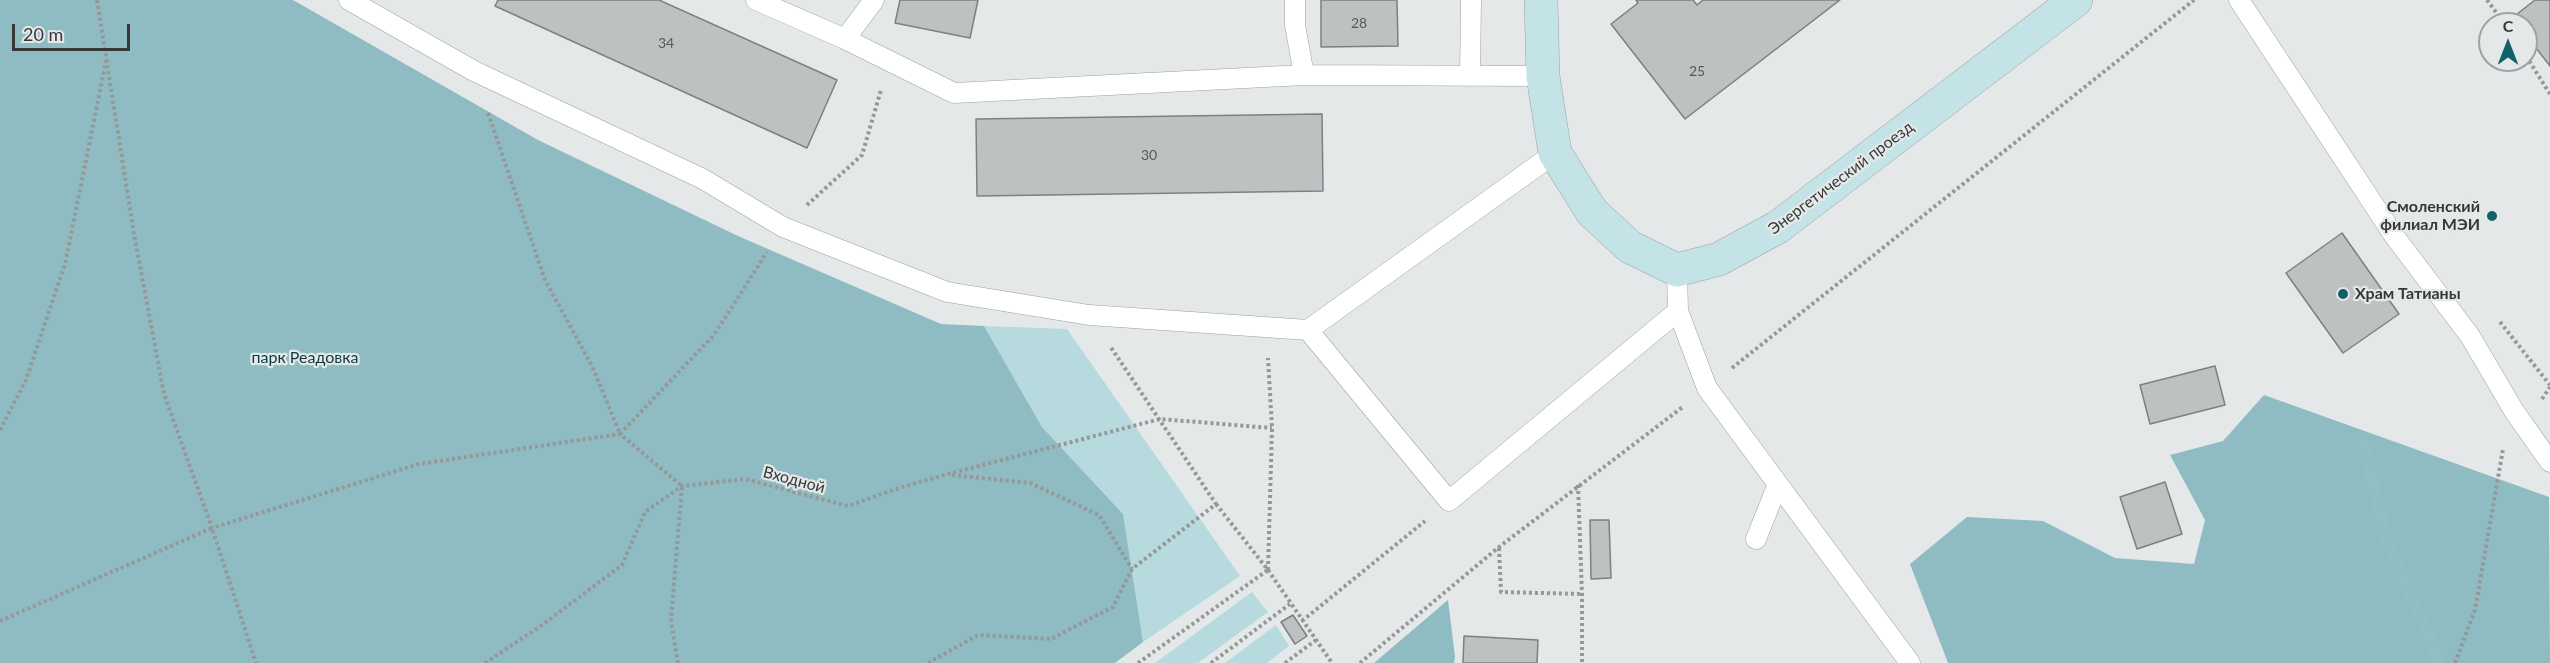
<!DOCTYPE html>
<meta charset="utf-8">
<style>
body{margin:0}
#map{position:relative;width:2550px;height:663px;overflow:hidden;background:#e4e8e9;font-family:Lato,sans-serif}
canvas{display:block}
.north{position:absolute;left:2478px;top:12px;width:60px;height:60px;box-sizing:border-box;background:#e4e8e9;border:2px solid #9ea2a2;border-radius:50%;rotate:0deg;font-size:16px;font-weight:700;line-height:24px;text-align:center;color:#363838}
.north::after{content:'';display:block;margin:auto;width:21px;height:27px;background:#126169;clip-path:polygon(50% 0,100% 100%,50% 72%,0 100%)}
.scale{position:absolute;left:12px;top:24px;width:118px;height:27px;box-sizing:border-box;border:3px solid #363838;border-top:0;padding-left:8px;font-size:18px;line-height:21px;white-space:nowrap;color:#363838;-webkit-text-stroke:4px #e4e8e9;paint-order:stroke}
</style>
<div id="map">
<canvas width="2550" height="663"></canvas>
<div class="north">С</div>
<div class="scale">20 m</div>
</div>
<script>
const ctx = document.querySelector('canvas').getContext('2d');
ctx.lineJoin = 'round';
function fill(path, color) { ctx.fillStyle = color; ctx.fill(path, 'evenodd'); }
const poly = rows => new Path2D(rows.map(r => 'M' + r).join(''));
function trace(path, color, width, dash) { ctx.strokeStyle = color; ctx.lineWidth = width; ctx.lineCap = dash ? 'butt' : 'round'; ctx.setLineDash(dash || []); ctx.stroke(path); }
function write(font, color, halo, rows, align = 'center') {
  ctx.font = font + ' Lato,sans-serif'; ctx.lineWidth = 4.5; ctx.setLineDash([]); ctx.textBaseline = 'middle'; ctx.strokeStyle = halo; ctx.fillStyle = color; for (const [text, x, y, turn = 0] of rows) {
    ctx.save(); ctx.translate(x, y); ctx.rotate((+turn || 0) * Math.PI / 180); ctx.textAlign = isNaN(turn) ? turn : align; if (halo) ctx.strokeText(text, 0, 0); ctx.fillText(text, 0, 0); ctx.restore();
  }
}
fill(poly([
 [984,326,1067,329,1240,576,1143,642,1123,514,1042,427],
 [1252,592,1268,612,1198,663,1155,663],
 [1276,625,1289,646,1267,663,1225,663]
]), '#b6dade');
fill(poly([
 [0,0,293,0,538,140,738,236,941,324,984,326,1042,427,1123,514,1143,642,1115,663,0,663],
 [2264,395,2549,497,2550,663,1948,663,1910,564,1967,517,2043,521,2115,558,2194,564,2205,520,2170,455,2223,441],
 [1448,600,1455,657,1454,663,1374,663]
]), '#8ebcc2');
trace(poly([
 [2364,443,2385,536,2440,663]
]), '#90bec4', 12);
const building = poly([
 [498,0,659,0,837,80,807,148,495,6,498,0],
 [900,0,978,0,970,38,895,23,900,0],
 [1321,0,1397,0,1398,46,1321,47,1321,0],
 [1636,0,1693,0,1697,5,1703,0,1840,0,1685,119,1611,24,1638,3,1636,0],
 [2535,0,2550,0,2550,66,2526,35,2526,24,2517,24,2512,18,2535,0],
 [1322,114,1323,191,977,196,976,119,1322,114],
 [2342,233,2399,314,2343,353,2286,273,2342,233],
 [2215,366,2225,405,2150,424,2140,385,2215,366],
 [2165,482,2182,534,2137,549,2120,497,2165,482],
 [1590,520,1609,520,1611,578,1591,579,1590,520],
 [1293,615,1307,636,1295,644,1281,622,1293,615],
 [1464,636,1538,640,1537,663,1463,663,1464,636]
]);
fill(building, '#bec1c2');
trace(building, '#7d8081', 1.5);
const lane = poly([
 [349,0,474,71,703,179,783,227,947,292,1089,315,1308,330,1555,153],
 [756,0,845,39,874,0],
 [1295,0,1295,25,1304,75,1543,76],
 [2239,0,2395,237,2470,336,2514,411,2550,462],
 [845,39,954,93,1304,75],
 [1470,76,1471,0],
 [1678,311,1707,388,1910,663],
 [1308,330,1449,501,1678,311,1677,270],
 [1756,539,1778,484]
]);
const secondary = poly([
 [1541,0,1543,76,1555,153,1592,212,1630,247,1677,270,1719,259,1778,227,2076,0]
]);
trace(lane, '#9ca0a0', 21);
trace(secondary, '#9ca0a0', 34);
trace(poly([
 [97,0,134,234,164,394,212,528,419,464,620,434,682,486,671,621,678,663],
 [2487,0,2505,24],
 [2526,56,2550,94],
 [488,113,545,280,593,368,620,434,714,335,767,252],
 [807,205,862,155,881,90],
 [2500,322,2550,385],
 [1732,368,2194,0],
 [2542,399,2550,387],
 [0,430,26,380,65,264,106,61],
 [952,475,1030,483,1099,515,1132,569],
 [1578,485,1582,594,1582,663],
 [1216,504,1268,570,1332,663],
 [1499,548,1501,592,1582,594],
 [1268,570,1272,428,1268,358],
 [0,621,212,528,256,663],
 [1302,621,1425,521],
 [485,663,542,625,622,565,645,512,682,486,745,479,848,506,896,489,948,474,1160,419,1272,428],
 [928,663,978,635,1051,639,1113,607,1132,569,1216,504,1110,346],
 [1138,663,1268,570],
 [1211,663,1290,604],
 [1285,663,1316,640],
 [1360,663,1499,547,1684,406],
 [2455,663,2475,610,2503,449]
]), '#949898', 4, [3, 3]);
trace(lane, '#fff', 20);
trace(secondary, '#c4e3e6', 33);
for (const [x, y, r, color] of [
 [2492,216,6,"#126169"],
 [2343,294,6,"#126169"]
]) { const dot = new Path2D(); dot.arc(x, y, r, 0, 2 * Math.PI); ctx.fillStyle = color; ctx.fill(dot); trace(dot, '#e4e8e9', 2); }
write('14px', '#585a5a', null, [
 ["28",1359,23],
 ["34",666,43],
 ["25",1697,71],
 ["30",1149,155]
]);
write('16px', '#363838', '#e4e8e9', [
 ["Энергетический проезд",1841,178,-37],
 ["Входной",794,480,15]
]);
write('bold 16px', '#363838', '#e4e8e9', [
 ["Смоленский",2480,207],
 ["филиал МЭИ",2480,225],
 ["Храм Татианы",2355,294,"left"]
], 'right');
write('16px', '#0e3b40', '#e4e8e9', [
 ["парк Реадовка",305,358]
]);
</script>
